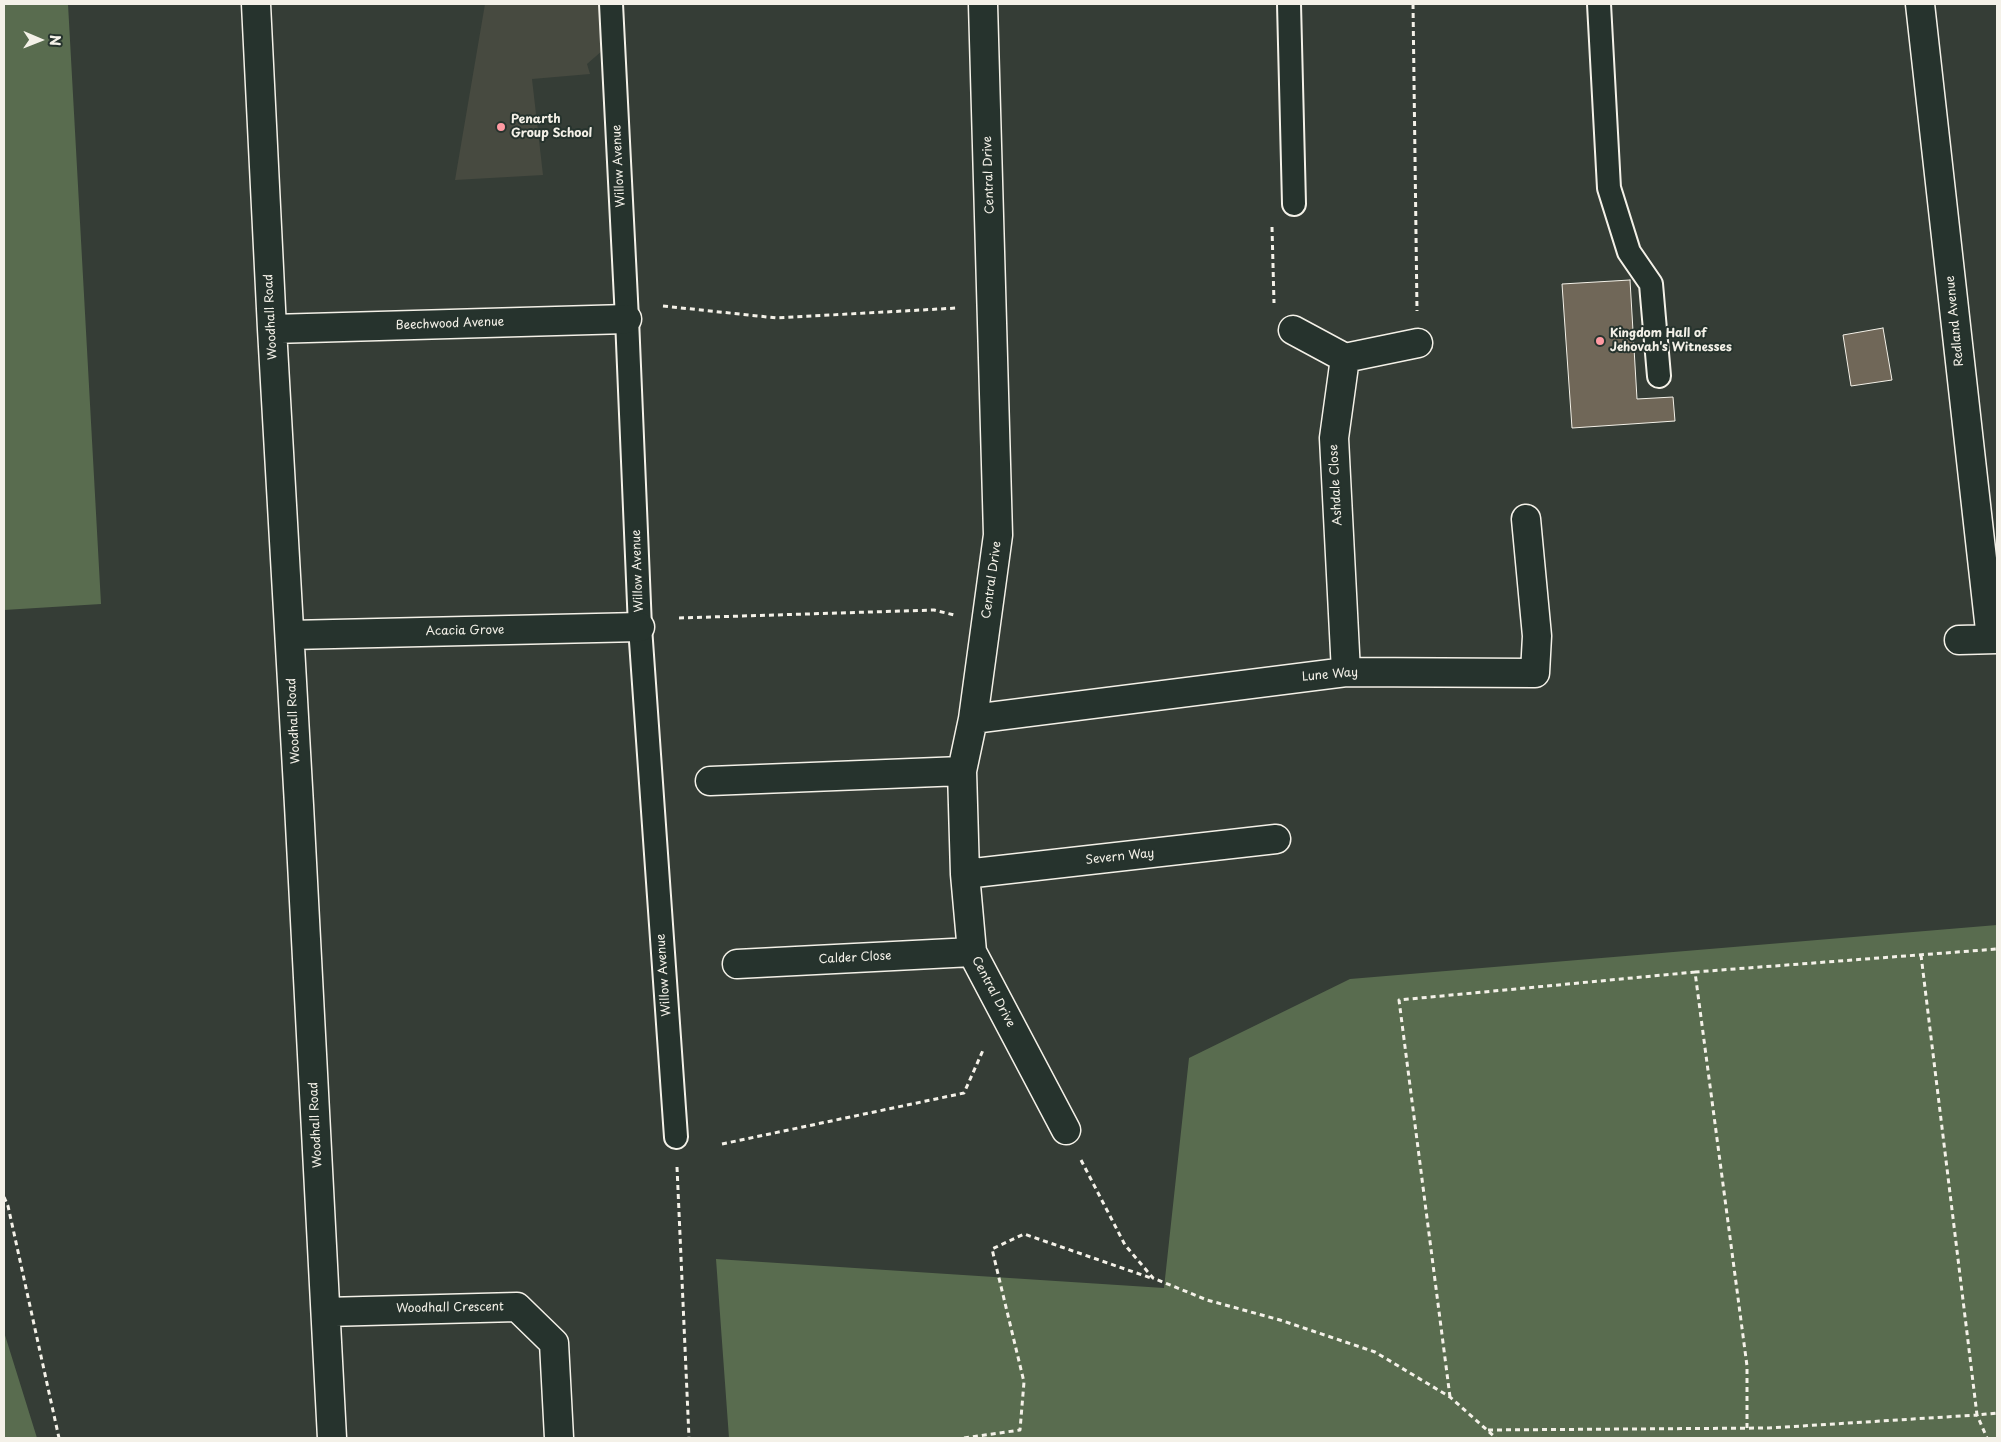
<!DOCTYPE html>
<style>
body{margin:0}
#map{position:relative;width:2001px;height:1442px;overflow:hidden;background:#353d36;font-family:"Playpen Sans",sans-serif}
canvas{display:block}
.frame{position:absolute;inset:0;border:5px solid #f4f1e8;pointer-events:none}
.north{position:absolute;left:15px;top:15px;width:50px;height:50px;-webkit-text-stroke:4px #26332d;paint-order:stroke;rotate:91deg;font-size:14px;font-weight:700;line-height:20px;text-align:center;color:#f4f1e8}
.north::after{content:'';display:block;margin:auto;width:18px;height:22px;background:#f4f1e8;clip-path:polygon(50% 0,100% 100%,50% 72%,0 100%)}
</style>
<div id="map">
<canvas width="2001" height="1442"></canvas>
<div class="frame"></div>
<div class="north">N</div>
</div>
<script>
const ctx = document.querySelector('canvas').getContext('2d');
ctx.lineJoin = 'round';
function fill(path, color) { ctx.fillStyle = color; ctx.fill(path, 'evenodd'); }
const poly = rows => new Path2D(rows.map(r => 'M' + r).join(''));
function trace(path, color, width, dash) { ctx.strokeStyle = color; ctx.lineWidth = width; ctx.lineCap = dash ? 'butt' : 'round'; ctx.setLineDash(dash || []); ctx.stroke(path); }
function write(font, color, halo, rows, align = 'center') {
  ctx.font = font + ' "Playpen Sans",sans-serif'; ctx.lineWidth = 4; ctx.setLineDash([]); ctx.textBaseline = 'middle'; ctx.strokeStyle = halo; ctx.fillStyle = color; for (const [text, x, y, turn = 0] of rows) {
    ctx.save(); ctx.translate(x, y); ctx.rotate((+turn || 0) * Math.PI / 180); ctx.textAlign = isNaN(turn) ? turn : align; if (halo) ctx.strokeText(text, 0, 0); ctx.fillText(text, 0, 0); ctx.restore();
  }
}
fill(poly([
 [485,4,601,4,603,50,587,64,590,74,532,79,543,175,455,180]
]), '#474a40');
fill(poly([
 [4,4,68,4,101,604,4,610],
 [1997,925,1997,1438,729,1438,716,1259,1164,1288,1189,1058,1350,979],
 [4,1332,37,1438,4,1438]
]), '#596c4f');
const building = poly([
 [1630,280,1637,399,1673,397,1675,421,1572,428,1562,284,1630,280],
 [1883,328,1892,380,1851,386,1843,335,1883,328]
]);
fill(building, '#706758');
trace(building, '#f4f1e8', 1);
const lane = poly([
 [611,4,627,319,640,627,676,1137],
 [1289,4,1294,204],
 [1599,4,1609,188,1629,252,1651,284,1659,376]
]);
const street = poly([
 [256,4,272,329,299,805,332,1438],
 [983,4,998,535,973,719,962,771,965,874,972,952,1066,1130],
 [1920,4,1991,639],
 [272,329,627,319],
 [1293,330,1345,358,1334,438,1346,672],
 [1345,358,1418,343],
 [290,635,640,627],
 [1959,640,1997,639],
 [973,719,1346,672,1535,673,1537,636,1526,519],
 [710,781,962,771],
 [965,874,1276,839],
 [737,964,972,952],
 [326,1312,517,1307,554,1343,559,1438]
]);
trace(lane, '#f4f1e8', 26);
trace(street, '#f4f1e8', 31);
trace(poly([
 [1413,4,1417,311],
 [1272,227,1274,303],
 [663,306,777,318,957,308],
 [679,618,934,610,954,615],
 [1921,955,1977,1415,1997,1413],
 [722,1144,964,1093,984,1048],
 [1081,1160,1125,1245,1153,1278,1207,1300,1280,1320,1375,1352,1450,1397,1496,1438],
 [677,1167,689,1438],
 [4,1197,8,1206,59,1438],
 [1450,1397,1399,1000,1695,972],
 [1747,1428,1747,1366,1695,972,1997,949],
 [1488,1430,1769,1428,1977,1415,1987,1438],
 [964,1438,1020,1430,1024,1382,992,1249,1024,1234,1151,1278]
]), '#f4f1e8', 3, [5, 4]);
trace(lane, '#26332d', 22);
trace(street, '#26332d', 28);
for (const [x, y, r, color] of [
 [501,127,5,"#ff9aa2"],
 [1600,341,5,"#ff9aa2"]
]) { const dot = new Path2D(); dot.arc(x, y, r, 0, 2 * Math.PI); ctx.fillStyle = color; ctx.fill(dot); trace(dot, '#26332d', 2); }
write('bold 12px', '#f4f1e8', '#26332d', [
 ["Penarth",511,120],
 ["Group School",511,134],
 ["Kingdom Hall of",1610,334],
 ["Jehovah's Witnesses",1610,348]
], 'left');
write('12px', '#f4f1e8', '#26332d', [
 ["Willow Avenue",619,166,-93],
 ["Central Drive",989,175,-92],
 ["Woodhall Road",271,317,-93],
 ["Redland Avenue",1955,321,-96],
 ["Beechwood Avenue",450,324,-2],
 ["Ashdale Close",1336,485,-93],
 ["Willow Avenue",638,571,-92],
 ["Central Drive",992,580,-82],
 ["Acacia Grove",465,631,-1],
 ["Lune Way",1330,675,-5],
 ["Woodhall Road",294,721,-93],
 ["Severn Way",1120,857,-6],
 ["Calder Close",855,958,-3],
 ["Willow Avenue",664,975,-94],
 ["Central Drive",993,992,62],
 ["Woodhall Road",316,1125,-93],
 ["Woodhall Crescent",450,1308,-1]
]);
</script>
